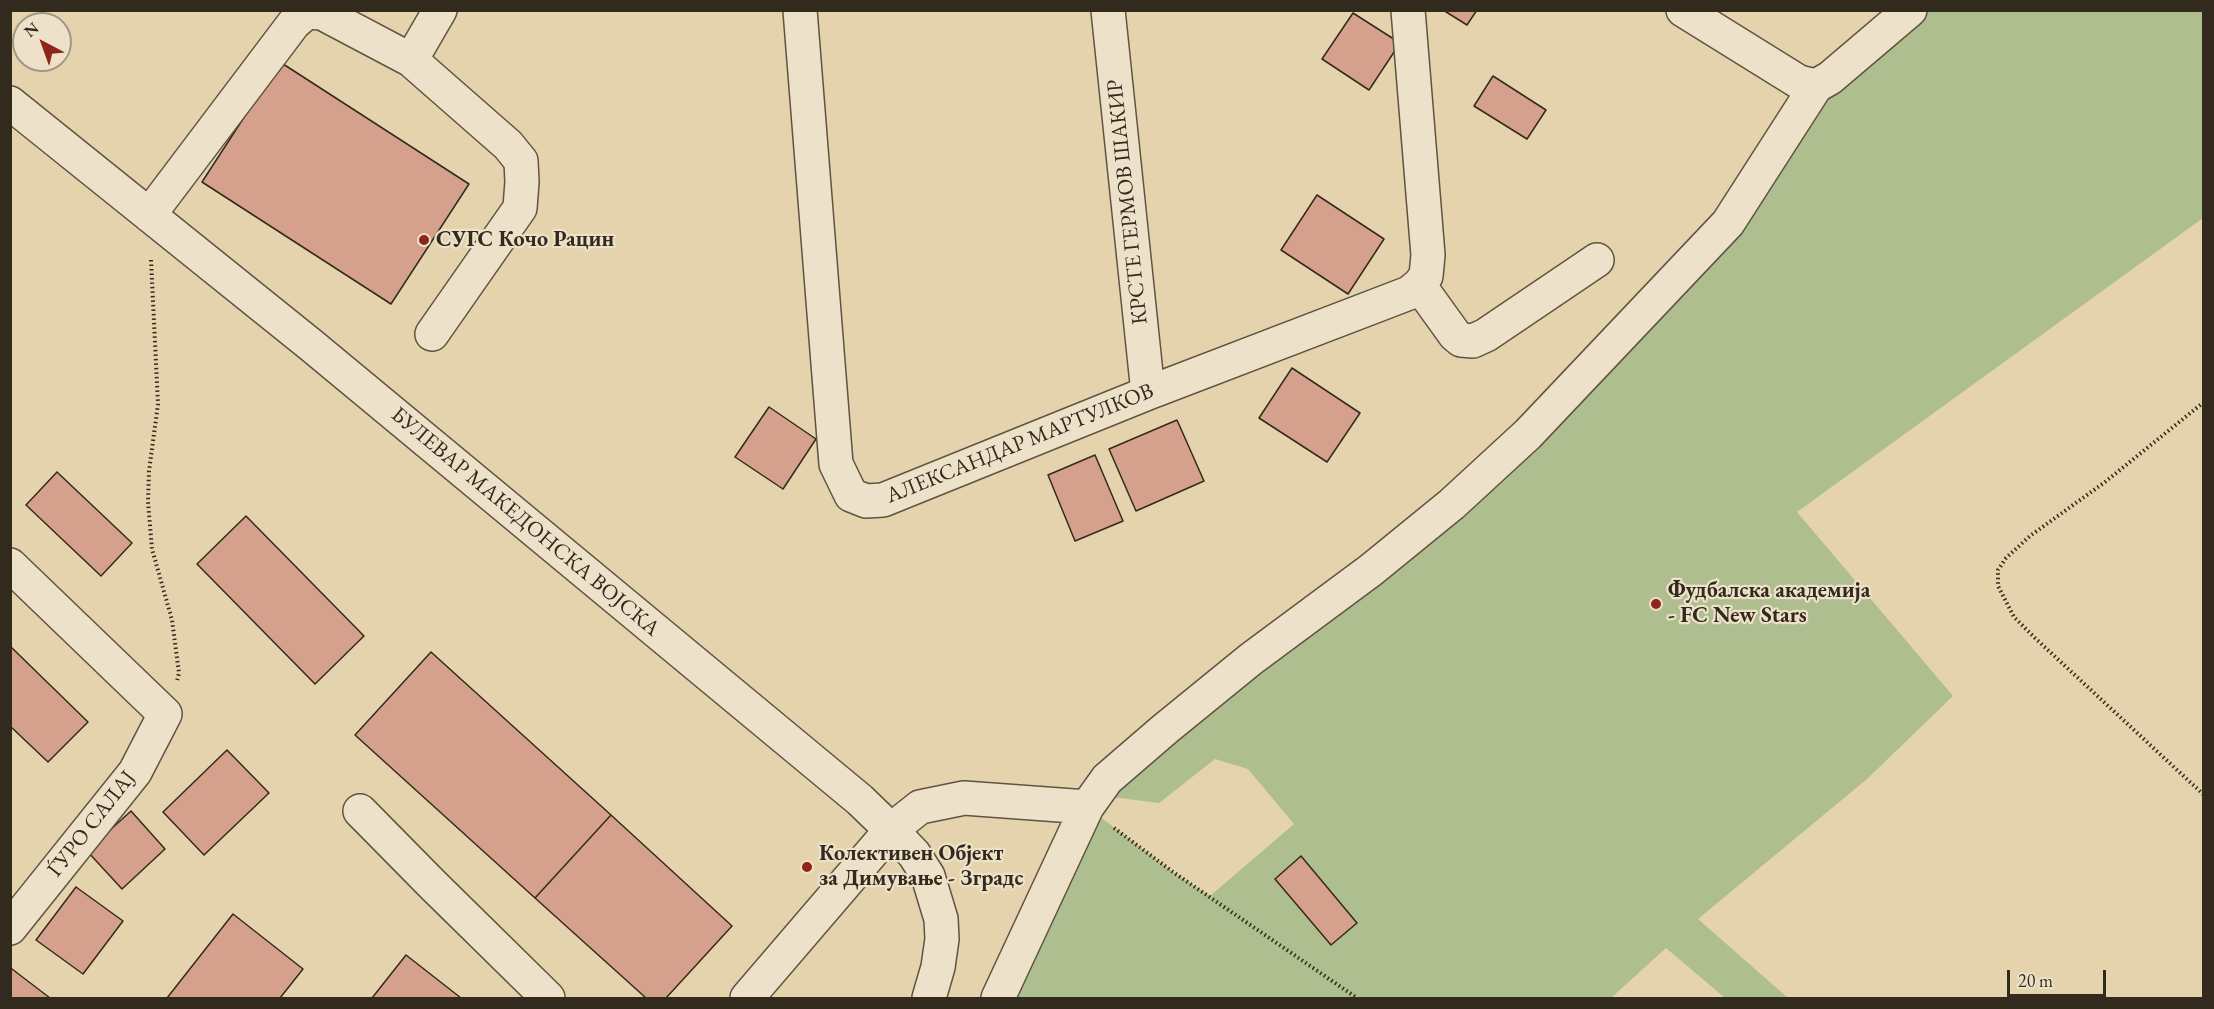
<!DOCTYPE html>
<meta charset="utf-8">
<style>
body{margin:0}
#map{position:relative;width:2214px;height:1009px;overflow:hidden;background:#e4d3ac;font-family:"EB Garamond",serif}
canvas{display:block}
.frame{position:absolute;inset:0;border:12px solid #332a1e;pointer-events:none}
.north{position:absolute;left:12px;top:12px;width:60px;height:60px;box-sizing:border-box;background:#ede2c9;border:2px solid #a39885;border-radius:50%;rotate:319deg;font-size:16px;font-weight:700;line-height:24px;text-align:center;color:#332a1e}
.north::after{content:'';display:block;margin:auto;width:21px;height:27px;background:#8f2418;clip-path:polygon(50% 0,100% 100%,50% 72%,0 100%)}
.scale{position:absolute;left:2007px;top:970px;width:99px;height:27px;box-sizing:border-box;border:3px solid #332a1e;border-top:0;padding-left:8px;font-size:18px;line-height:21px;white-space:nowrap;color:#332a1e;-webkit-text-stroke:4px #ede2c9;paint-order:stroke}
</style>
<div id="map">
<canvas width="2214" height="1009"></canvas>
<div class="frame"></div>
<div class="north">N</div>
<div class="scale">20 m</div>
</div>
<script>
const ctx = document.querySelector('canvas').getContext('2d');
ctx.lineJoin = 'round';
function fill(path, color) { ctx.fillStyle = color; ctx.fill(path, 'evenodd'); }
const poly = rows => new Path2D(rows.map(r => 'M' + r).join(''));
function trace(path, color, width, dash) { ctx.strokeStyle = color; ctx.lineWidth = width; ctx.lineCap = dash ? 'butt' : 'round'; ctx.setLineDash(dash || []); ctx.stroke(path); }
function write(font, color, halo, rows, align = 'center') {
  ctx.font = font + ' "EB Garamond",serif'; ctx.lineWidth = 4.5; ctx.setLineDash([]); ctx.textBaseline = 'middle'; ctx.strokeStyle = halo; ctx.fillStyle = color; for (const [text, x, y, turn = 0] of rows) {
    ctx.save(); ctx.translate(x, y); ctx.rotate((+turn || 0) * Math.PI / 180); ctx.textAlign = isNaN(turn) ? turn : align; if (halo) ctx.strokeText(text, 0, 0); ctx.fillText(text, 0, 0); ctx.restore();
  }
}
fill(poly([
 [1910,11,2203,11,2203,218,1797,512,1953,696,1867,779,1698,919,1788,998,1725,998,1666,948,1611,998,998,998,1087,807,1173,872,1210,896,1294,824,1248,769,1215,759,1159,803,1096,795,1639,317,1816,86]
]), '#aebe8e');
const building = poly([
 [1443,10,1477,10,1467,25,1443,10],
 [1353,13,1400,43,1369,90,1322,59,1353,13],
 [280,62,469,184,391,304,202,182,280,62],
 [1493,76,1546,110,1527,139,1474,106,1493,76],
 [1317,195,1384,239,1348,294,1281,250,1317,195],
 [1292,368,1360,413,1327,462,1259,418,1292,368],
 [769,407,816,439,783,489,735,457,769,407],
 [1177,420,1204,481,1136,511,1109,449,1177,420],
 [1095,455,1123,521,1075,541,1048,475,1095,455],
 [57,472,132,543,101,576,26,505,57,472],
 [246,516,364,636,315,684,197,564,246,516],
 [10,646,88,722,48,762,10,726,10,646],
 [431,652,611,815,535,898,355,735,431,652],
 [227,750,269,793,204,855,163,812,227,750],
 [131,811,165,849,122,889,87,851,131,811],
 [611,815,732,926,666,998,646,998,535,898,611,815],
 [1301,856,1357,923,1331,945,1275,879,1301,856],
 [76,887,123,921,83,974,36,940,76,887],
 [233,914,303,969,280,998,167,998,233,914],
 [406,955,461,998,372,998,406,955],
 [12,969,50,998,10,998,10,971,12,969]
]);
fill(building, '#d6a18c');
trace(building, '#332a1e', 1.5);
const minor = poly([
 [800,10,836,464,851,495,866,501,883,500,1148,393,1409,293,1419,285,1426,276,1428,255,1408,10],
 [1108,10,1148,393],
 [1683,10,1799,82,1816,86],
 [411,60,440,10],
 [10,103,311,345,860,800,891,830,914,854,928,876,941,919,942,939,938,967,929,998],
 [149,215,294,23,307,12,322,13,411,60,508,145,521,161,522,182,520,208,432,334],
 [1419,285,1455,335,1461,340,1473,341,1486,335,1597,260],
 [10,565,165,714,135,772,10,928],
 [360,811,432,884,548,998],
 [747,998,891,830,920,807,964,798,1087,807],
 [998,998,1087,807,1107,779,1165,729,1251,659,1371,570,1452,504,1528,434,1728,223,1816,86,1830,78,1910,10]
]);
trace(minor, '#5f5442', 36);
trace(poly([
 [151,260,158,404,149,471,148,502,152,549,172,620,179,673,177,681],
 [2204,402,2105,482,2030,536,2006,558,1998,570,1998,586,2014,617,2035,638,2204,795],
 [1114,828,1173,872,1357,998]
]), '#332a1e', 4, [1.5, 3]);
trace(minor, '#ede2c9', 33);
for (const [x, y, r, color] of [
 [424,240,6,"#8f2418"],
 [1656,604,6,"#8f2418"],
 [807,867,6,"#8f2418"]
]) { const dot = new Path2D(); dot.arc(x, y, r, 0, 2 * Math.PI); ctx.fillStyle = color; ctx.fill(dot); trace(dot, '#ede2c9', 2); }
write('22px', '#332a1e', '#ede2c9', [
 ["КРСТЕ ГЕРМОВ ШАКИР",1128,202,-96],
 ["АЛЕКСАНДАР МАРТУЛКОВ",1020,444,-22],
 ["БУЛЕВАР МАКЕДОНСКА ВОЈСКА",525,522,40],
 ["ЃУРО САЛАЈ",92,824,-52]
]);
write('bold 22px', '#332a1e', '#ede2c9', [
 ["СУГС Кочо Рацин",436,240],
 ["Фудбалска академија",1668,591],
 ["- FC New Stars",1668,616],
 ["Колективен Објект",819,854],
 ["за Димување - Зградс",819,879]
], 'left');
</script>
